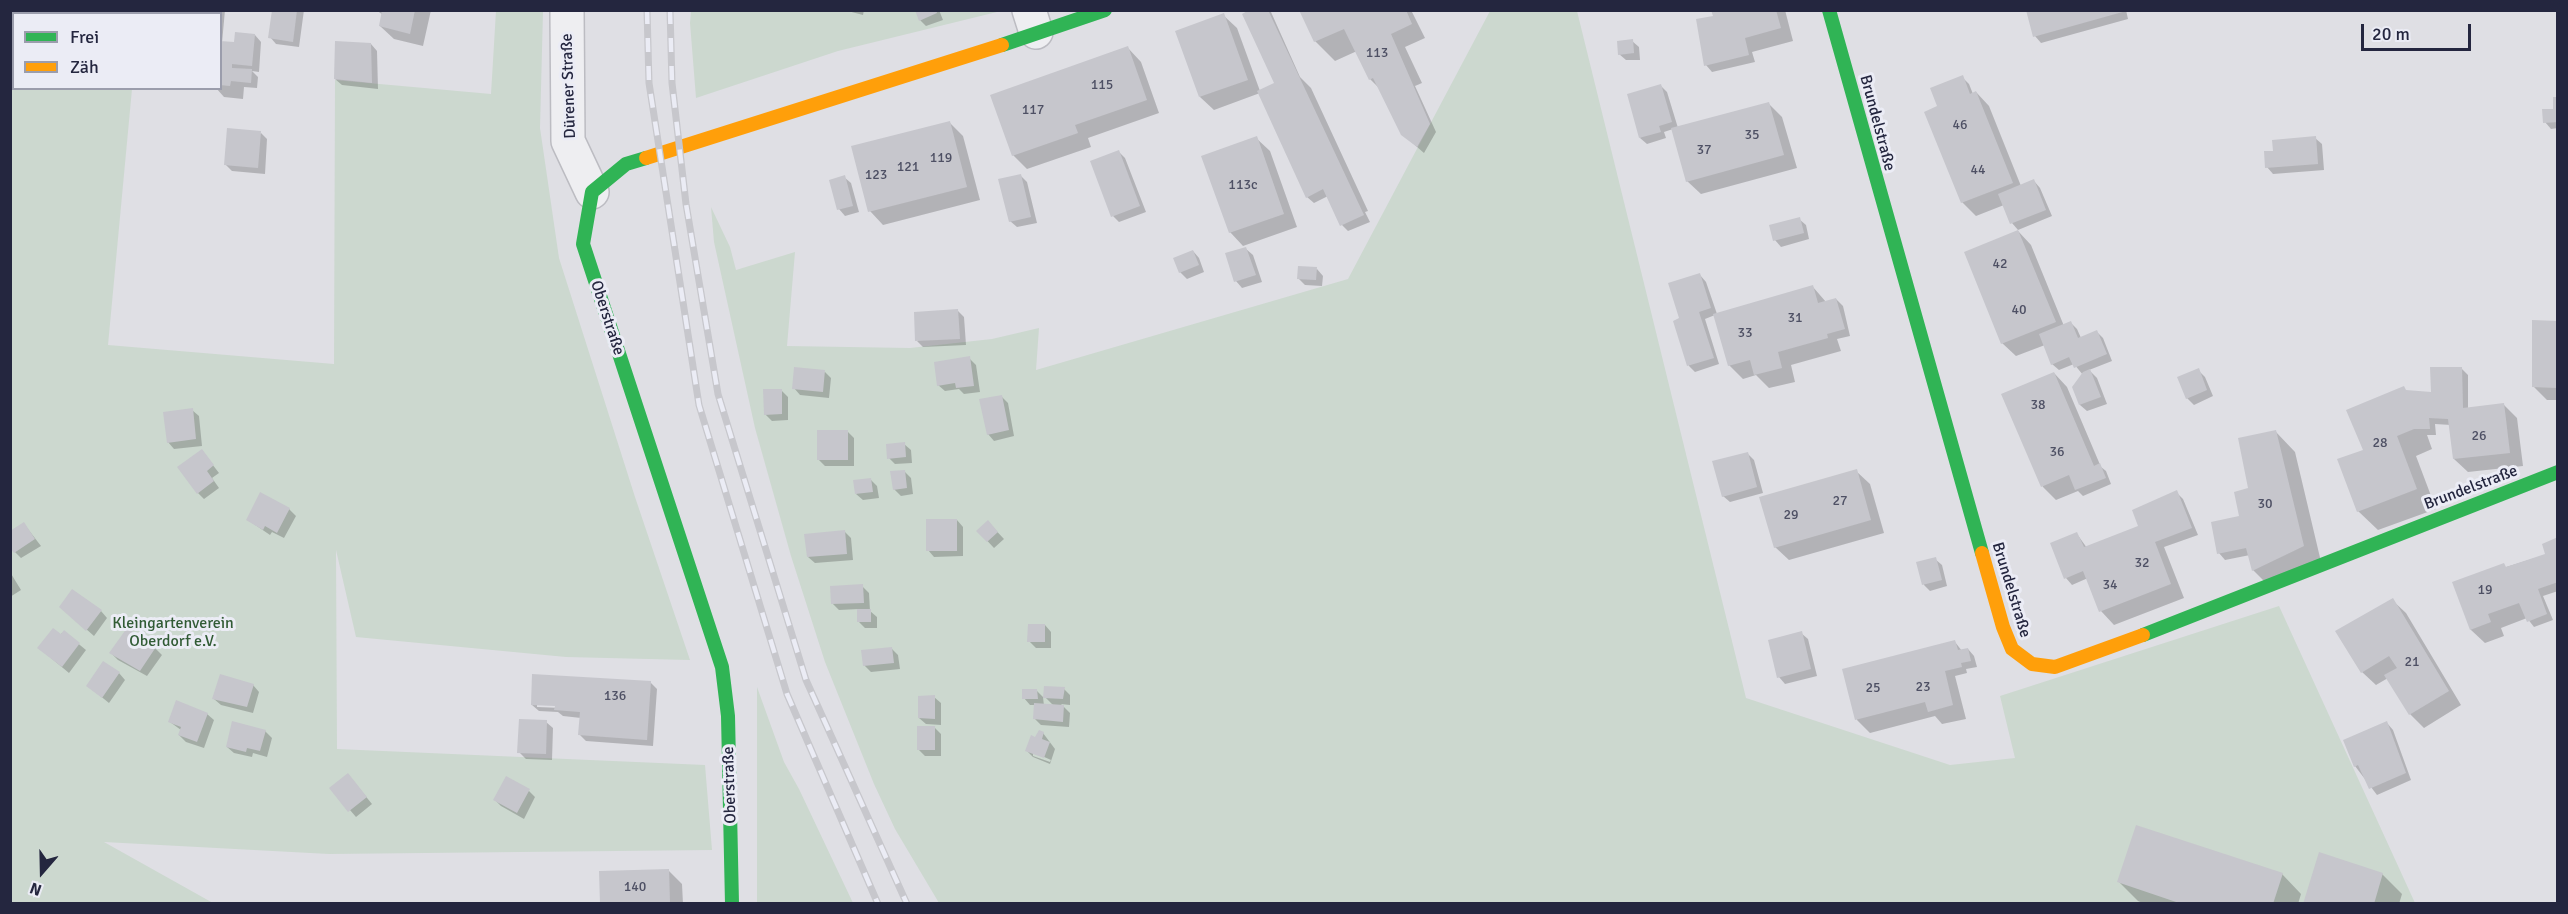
<!DOCTYPE html>
<meta charset="utf-8">
<style>
body{margin:0}
#map{position:relative;width:2568px;height:914px;overflow:hidden;background:#dfdfe4;font-family:Signika,sans-serif}
canvas{display:block}
.frame{position:absolute;inset:0;border:12px solid #24263f;pointer-events:none}
.legend{position:absolute;left:12px;top:12px;width:210px;height:78px;box-sizing:border-box;background:#ebecf5;border:2px solid #9b9dac;margin:0;padding:8px 10px;list-style:none;font-size:18px;color:#24263f}
.legend li{display:flex;align-items:center;gap:12px;height:30px}
.legend b{width:30px;border:2px solid #9b9dac}
.north{position:absolute;left:12px;top:842px;width:60px;height:60px;-webkit-text-stroke:4px #ebecf5;paint-order:stroke;rotate:200deg;font-size:16px;font-weight:700;line-height:24px;text-align:center;color:#24263f}
.north::after{content:'';display:block;margin:auto;width:21px;height:27px;background:#24263f;clip-path:polygon(50% 0,100% 100%,50% 72%,0 100%)}
.scale{position:absolute;left:2361px;top:24px;width:110px;height:27px;box-sizing:border-box;border:3px solid #24263f;border-top:0;padding-left:8px;font-size:18px;line-height:21px;white-space:nowrap;color:#24263f;-webkit-text-stroke:4px #ebecf5;paint-order:stroke}
</style>
<div id="map">
<canvas width="2568" height="914"></canvas>
<div class="frame"></div>
<ul class="legend">
<li><b style="height:8px;background:#30b455"></b>Frei</li>
<li><b style="height:8px;background:#ff9f0a"></b>Zäh</li>
</ul>
<div class="north">N</div>
<div class="scale">20 m</div>
</div>
<script>
const ctx = document.querySelector('canvas').getContext('2d');
ctx.lineJoin = 'round';
function fill(path, color) { ctx.fillStyle = color; ctx.fill(path, 'evenodd'); }
const poly = rows => new Path2D(rows.map(r => 'M' + r).join(''));
function trace(path, color, width, dash) { ctx.strokeStyle = color; ctx.lineWidth = width; ctx.lineCap = dash ? 'butt' : 'round'; ctx.setLineDash(dash || []); ctx.stroke(path); }
function write(font, color, halo, rows, align = 'center') {
  ctx.font = font + ' Signika,sans-serif'; ctx.lineWidth = 6; ctx.setLineDash([]); ctx.textBaseline = 'middle'; ctx.strokeStyle = halo; ctx.fillStyle = color; for (const [text, x, y, turn = 0] of rows) {
    ctx.save(); ctx.translate(x, y); ctx.rotate((+turn || 0) * Math.PI / 180); ctx.textAlign = isNaN(turn) ? turn : align; if (halo) ctx.strokeText(text, 0, 0); ctx.fillText(text, 0, 0); ctx.restore();
  }
}
fill(poly([
 [10,11,140,11,139,14,14,14,14,88,132,89,108,345,334,364,335,80,491,94,496,11,543,11,540,128,559,258,635,497,690,660,566,657,356,637,336,550,337,749,705,765,712,850,329,854,104,842,213,903,11,903],
 [691,11,1001,11,838,51,696,98,690,23],
 [1490,11,1577,11,1746,698,1950,765,2015,758,2000,696,2279,606,2415,903,939,903,895,829,874,784,825,662,791,556,755,428,714,242,711,207,730,247,736,270,795,252,787,346,910,348,992,339,1039,328,1036,370,1348,279],
 [757,687,784,762,799,789,853,903,757,903]
]), '#ccd8cf');
fill(poly([
 [193,10,225,10,222,43,235,43,255,35,261,42,259,72,252,71,258,77,257,88,244,87,243,99,224,97,216,88,220,88,220,14,193,14],
 [273,10,304,10,299,47,276,44,270,37],
 [376,10,431,10,423,46,394,39,380,26,383,15],
 [844,10,864,10,863,15],
 [916,10,939,10,943,20,926,26,920,20],
 [1253,10,1271,12,1300,77,1311,88,1368,211,1365,212,1370,222,1348,231,1342,225,1328,196,1314,203,1307,197,1260,93,1214,110,1200,97,1223,15,1237,28,1260,91,1275,84],
 [1300,10,1411,10,1425,38,1405,47,1422,83,1415,86,1436,132,1424,153,1402,134,1380,89,1370,79,1357,51,1335,61,1315,41],
 [1713,10,1785,10,1793,41,1752,52,1755,62,1712,72,1706,65,1714,17],
 [2027,10,2126,10,2128,19,2041,43,2035,36],
 [10,28,14,31,14,64,10,64],
 [1632,41,1639,47,1640,60,1626,60,1619,54],
 [371,44,377,51,378,89,342,85,335,79],
 [1128,48,1141,62,1159,113,1088,138,1091,147,1027,169,1013,155],
 [1962,77,1969,84,1973,94,1976,92,1989,106,2021,186,2034,181,2040,188,2052,216,2018,230,2012,223,2004,205,1976,216,1962,202,1940,107],
 [1661,86,1667,92,1678,128,1769,104,1782,117,1797,168,1701,194,1687,181,1673,129,1664,132,1666,138,1647,144,1640,138],
 [2558,99,2558,128,2551,129,2545,122,2555,110],
 [950,123,963,136,980,200,883,225,870,211],
 [261,133,267,139,265,174,232,171,225,164],
 [1256,138,1270,151,1297,227,1243,246,1230,232],
 [2315,138,2322,144,2324,170,2273,174,2267,167,2275,152],
 [1118,151,1125,158,1146,212,1119,222,1113,216],
 [1020,175,1027,182,1037,223,1017,227,1010,221],
 [844,177,851,183,859,212,845,216,839,209],
 [1799,219,1806,225,1809,239,1781,247,1775,240],
 [2018,231,2031,245,2064,326,2071,323,2077,329,2081,338,2097,332,2103,338,2112,361,2089,370,2097,378,2107,404,2087,411,2080,405,2083,375,2074,364,2059,370,2052,364,2045,345,2016,356,2002,343],
 [1246,249,1253,255,1262,282,1242,288,1236,281],
 [1193,251,1199,258,1204,272,1187,279,1180,272],
 [1317,269,1323,276,1322,286,1305,285,1298,278],
 [1700,275,1706,282,1717,314,1813,287,1826,302,1836,299,1843,306,1850,336,1837,339,1841,351,1791,365,1795,382,1769,388,1756,375,1743,379,1729,365,1715,315,1705,319,1719,364,1695,372,1689,366,1675,322,1681,319],
 [958,311,964,317,966,345,923,347,917,341],
 [2558,322,2558,400,2547,400,2534,387],
 [969,358,976,365,980,392,964,394,959,389,945,391,938,385],
 [2461,368,2468,375,2468,409,2504,405,2517,418,2523,466,2468,472,2454,459,2451,425,2435,424,2436,435,2427,435,2432,449,2416,456,2436,509,2378,530,2358,511,2365,451,2407,392,2432,394],
 [2198,370,2205,377,2213,396,2194,405,2187,398],
 [825,372,831,378,829,398,800,395,794,388],
 [2054,373,2067,387,2101,467,2106,471,2111,484,2083,496,2078,491,2056,500,2043,487,2003,395],
 [781,390,788,397,788,420,772,421,765,414],
 [1001,396,1008,403,1014,436,994,441,988,434],
 [192,410,199,416,202,446,174,449,168,442],
 [848,432,854,438,854,466,825,466,818,459],
 [2276,432,2295,452,2322,566,2273,590,2253,570,2250,555,2225,560,2219,553,2239,518],
 [904,444,911,450,912,463,895,464,889,458],
 [202,451,219,473,212,478,219,488,204,499,198,493],
 [1747,453,1754,460,1763,493,1730,502,1723,496],
 [904,471,911,478,913,494,901,496,894,489],
 [1856,471,1870,484,1884,533,1789,560,1775,547],
 [871,480,877,486,879,498,863,500,856,494],
 [2176,492,2183,499,2198,535,2164,547,2184,598,2114,625,2101,611,2088,578,2072,585,2066,578,2052,544,2077,534,2087,548,2141,526],
 [261,494,289,509,296,516,284,538,272,532,270,535,248,520],
 [957,520,963,527,963,556,934,557,928,550],
 [988,522,1004,539,994,548,978,531],
 [24,524,41,546,21,558,15,552],
 [844,531,851,538,853,560,815,563,808,557],
 [2558,538,2558,591,2543,596,2553,620,2534,627,2527,618,2501,628,2504,636,2485,643,2471,630,2454,583,2545,555],
 [1935,559,1942,565,1947,586,1930,591,1924,585,1918,563],
 [10,572,21,590,10,597],
 [862,586,869,593,870,611,877,617,877,628,865,628,859,622,859,609,839,610,832,603],
 [2392,600,2406,613,2461,705,2424,728,2410,714,2388,678,2376,685,2362,672],
 [101,611,107,618,94,636,68,613],
 [1045,625,1051,632,1051,648,1036,648,1029,641],
 [64,632,86,650,69,673,39,648],
 [1801,633,1808,639,1817,676,1785,684,1779,677],
 [1955,642,1962,651,1968,649,1974,656,1977,667,1966,669,1967,673,1955,676,1966,719,1942,724,1935,716,1870,733,1857,720,1844,670],
 [155,648,162,655,147,676,118,660,111,653],
 [892,649,898,655,900,669,871,672,864,665],
 [119,673,125,680,109,703,88,686],
 [650,682,657,689,653,746,586,741,580,735,581,718,563,716,558,712,539,711,532,705],
 [537,704,562,705,562,708,537,707],
 [253,685,259,692,253,713,221,705,214,699],
 [1064,689,1070,695,1070,705,1061,704,1070,713,1069,727,1041,725,1035,719,1036,705,1030,705,1024,698,1037,691,1043,697,1044,706,1054,706,1045,697],
 [934,697,941,703,941,725,926,724,919,718],
 [207,714,214,720,204,748,186,742,179,735,181,730,170,722],
 [546,722,553,728,552,760,526,759,519,752],
 [2387,723,2393,730,2411,780,2377,795,2355,766],
 [935,728,941,734,941,756,925,756,918,749],
 [265,731,272,738,267,757,253,753,252,757,234,753,227,747],
 [1043,733,1055,749,1050,764,1033,757,1027,751],
 [1033,752,1051,760,1050,762,1033,756],
 [354,782,372,804,356,817,331,788],
 [529,791,535,797,524,819,501,806,495,800],
 [669,871,682,884,683,904,602,904],
 [2282,874,2301,894,2298,904,2145,904,2138,901,2119,882],
 [2382,874,2402,894,2399,904,2304,904]
]), '#0003');
fill(poly([
 [192,10,211,10,211,14,191,14],
 [272,10,297,10,293,42,268,38],
 [382,10,415,10,410,34,379,26],
 [915,10,936,10,937,13,919,21],
 [1249,10,1268,10,1364,215,1340,226,1323,189,1306,198,1257,91,1274,83,1242,14],
 [1299,10,1406,10,1412,24,1391,34,1430,124,1417,147,1401,135,1373,78,1369,80,1344,29,1314,42],
 [1711,10,1776,10,1781,28,1745,38,1749,55,1704,66,1696,19,1713,16],
 [2026,10,2126,10,2126,11,2033,37],
 [1224,13,1248,80,1199,97,1175,31],
 [235,32,255,34,252,66,232,64,232,68,252,69,251,83,231,81,230,86,220,85,220,41,234,42],
 [1633,39,1634,53,1618,55,1617,41],
 [335,41,371,43,372,83,334,79],
 [1128,46,1147,100,1075,125,1078,133,1012,156,990,95],
 [1963,75,1970,94,1976,91,2013,183,1961,203,1924,112,1937,106,1930,88],
 [1661,84,1672,122,1659,126,1661,132,1639,138,1627,94],
 [2553,97,2558,97,2558,122,2543,123,2542,109,2553,109],
 [1769,102,1784,155,1686,182,1671,128],
 [950,121,967,187,868,212,851,146],
 [227,128,261,131,258,168,224,165],
 [1257,136,1284,214,1229,233,1201,156],
 [2316,136,2318,164,2265,168,2264,151,2273,151,2272,140],
 [1119,150,1140,206,1111,217,1090,161],
 [1021,174,1031,217,1009,222,998,179],
 [845,175,853,206,837,210,829,180],
 [2034,179,2046,210,2010,224,1998,194],
 [1800,217,1804,233,1773,241,1769,225],
 [2018,230,2056,322,2001,344,1964,252],
 [1246,247,1256,275,1234,282,1225,253],
 [1193,250,1199,265,1179,273,1173,258],
 [1298,266,1317,267,1316,280,1297,279],
 [1700,273,1711,308,1699,312,1714,358,1687,366,1673,321,1679,318,1668,283],
 [1813,285,1818,303,1836,298,1845,329,1827,334,1828,338,1778,352,1782,368,1754,375,1750,360,1728,366,1713,314],
 [958,309,960,339,915,341,914,312],
 [2532,320,2558,321,2558,388,2532,387],
 [2071,321,2078,338,2097,330,2107,354,2074,368,2069,357,2051,365,2039,334],
 [970,356,974,386,956,388,955,383,937,386,934,362],
 [794,367,825,370,823,392,792,389],
 [2430,367,2462,367,2463,408,2504,403,2510,453,2453,459,2448,419,2429,418,2430,429,2414,429,2397,436,2417,489,2357,512,2337,459,2363,450,2346,410,2404,386,2406,390,2431,392],
 [2199,368,2207,390,2186,399,2177,377],
 [2090,369,2101,397,2079,405,2072,387,2083,372],
 [2054,372,2094,466,2100,463,2106,478,2075,490,2069,475,2041,487,2001,394],
 [763,389,782,389,782,414,764,415],
 [1002,395,1009,430,987,435,979,399],
 [193,408,196,439,167,443,163,412],
 [817,430,848,430,848,460,817,460],
 [2276,430,2304,546,2252,571,2246,548,2217,554,2211,522,2239,516,2234,492,2248,488,2238,438],
 [905,442,906,457,887,459,886,444],
 [202,449,214,465,207,471,214,481,197,494,177,467],
 [1748,452,1757,487,1722,497,1712,461],
 [1857,469,1871,520,1774,548,1759,497],
 [905,470,907,488,893,490,890,471],
 [871,478,873,492,855,494,853,480],
 [2177,490,2192,528,2155,542,2171,584,2099,612,2083,571,2064,579,2050,543,2077,532,2084,547,2138,526,2132,510],
 [260,492,290,508,277,533,265,526,263,530,246,520],
 [926,519,957,519,957,551,926,551],
 [988,520,998,532,987,542,976,531],
 [24,522,35,539,14,553,10,548,10,531],
 [845,530,847,554,807,557,804,534],
 [2558,537,2558,582,2538,589,2547,614,2527,622,2519,603,2488,614,2491,622,2470,630,2452,582,2504,563,2506,567,2545,554,2542,544],
 [1936,557,1942,580,1922,585,1916,562],
 [863,584,864,603,831,604,830,586],
 [72,589,102,610,86,631,59,607],
 [2393,598,2449,691,2409,715,2384,675,2397,668,2389,656,2361,673,2335,631],
 [857,609,871,609,871,622,857,622],
 [1028,624,1045,624,1045,642,1027,642],
 [53,628,61,634,64,630,80,643,62,667,37,648],
 [127,628,156,647,140,671,109,653],
 [1802,631,1811,669,1777,678,1768,640],
 [1955,640,1958,650,1968,648,1971,661,1961,663,1962,667,1945,671,1953,705,1928,712,1925,702,1855,720,1842,669],
 [892,647,894,663,863,666,861,650],
 [103,661,120,672,102,698,86,686],
 [220,674,254,684,247,707,212,699],
 [532,674,651,681,647,740,578,735,580,712,554,710,555,706,531,705],
 [1044,686,1065,687,1063,699,1043,698],
 [1022,689,1037,689,1038,699,1022,699],
 [935,695,935,719,918,718,918,696],
 [176,700,208,713,197,742,178,735,181,727,168,722],
 [1034,703,1064,705,1063,722,1033,719],
 [519,719,547,720,546,754,517,753],
 [232,721,266,730,260,751,247,748,246,752,226,747],
 [2387,721,2406,773,2369,789,2358,765,2354,767,2343,740],
 [917,726,935,726,935,750,917,750],
 [1039,730,1044,732,1042,739,1050,742,1044,758,1025,751,1031,735,1035,737],
 [348,773,367,797,348,812,329,788],
 [506,776,530,789,517,813,493,800],
 [2136,825,2283,873,2273,904,2182,904,2117,882],
 [2319,852,2383,873,2374,904,2303,904],
 [669,869,670,904,600,904,599,871]
]), '#c6c6cc');
const street = poly([
 [567,10,568,141,592,192],
 [1029,10,1036,32]
]);
trace(street, '#bcbcc2', 36);
trace(street, '#eeeef1', 33);
trace(poly([
 [1829,10,1982,553],
 [1002,45,1105,10],
 [646,158,626,164,592,192,583,244,722,667,728,716,732,904],
 [2143,635,2558,472]
]), '#30b455', 14);
trace(poly([
 [646,158,1002,45],
 [1982,553,2003,627,2012,649,2032,664,2055,667,2143,635]
]), '#ff9f0a', 14);
const rail = poly([
 [647,10,649,83,699,405,787,694,878,904],
 [670,10,672,83,686,204,718,394,806,680,907,904]
]);
trace(rail, '#c7c7cc', 7);
trace(rail, '#ebecf5', 4.5, [14]);
write('14px', '#4e5064', null, [
 ["113",1377,53],
 ["115",1102,85],
 ["117",1033,110],
 ["46",1960,125],
 ["35",1752,135],
 ["37",1704,150],
 ["119",941,158],
 ["121",908,167],
 ["44",1978,170],
 ["123",876,175],
 ["113c",1243,185],
 ["42",2000,264],
 ["40",2019,310],
 ["31",1795,318],
 ["33",1745,333],
 ["38",2038,405],
 ["26",2479,436],
 ["28",2380,443],
 ["36",2057,452],
 ["27",1840,501],
 ["30",2265,504],
 ["29",1791,515],
 ["32",2142,563],
 ["34",2110,585],
 ["19",2485,590],
 ["21",2412,662],
 ["23",1923,687],
 ["25",1873,688],
 ["136",615,696],
 ["140",635,887]
]);
write('16px', '#24263f', '#ebecf5', [
 ["Dürener Straße",569,86,-92],
 ["Brundelstraße",1877,123,75],
 ["Oberstraße",607,318,72],
 ["Brundelstraße",2471,488,-21],
 ["Brundelstraße",2011,590,73],
 ["Oberstraße",730,785,-92]
]);
write('16px', '#315b35', '#ebecf5', [
 ["Kleingartenverein",173,624],
 ["Oberdorf e.V.",173,642]
]);
</script>
